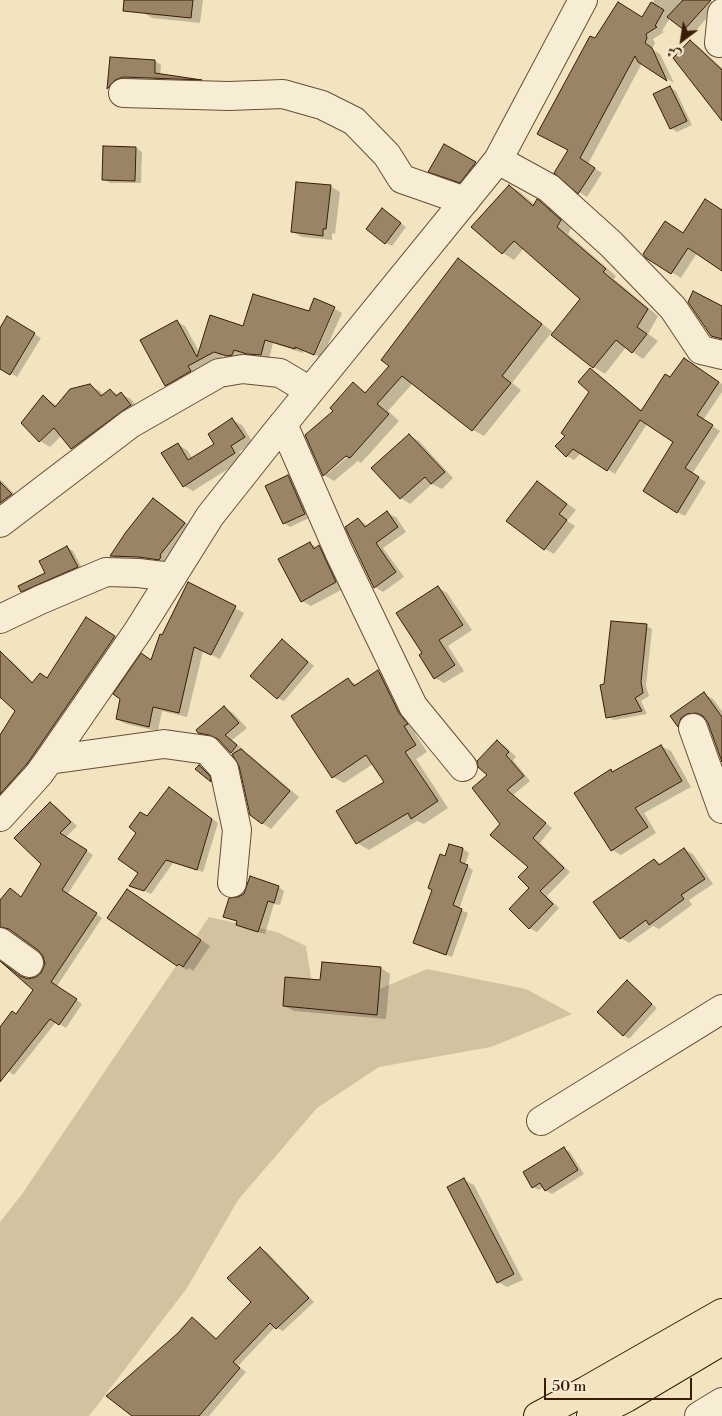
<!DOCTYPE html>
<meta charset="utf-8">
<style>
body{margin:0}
#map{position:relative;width:722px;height:1416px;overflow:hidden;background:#f2e4bf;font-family:"Libre Bodoni",Amiri,serif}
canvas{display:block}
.north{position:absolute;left:657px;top:15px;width:50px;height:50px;-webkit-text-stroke:4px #f7edd5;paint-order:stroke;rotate:211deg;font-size:14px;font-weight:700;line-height:20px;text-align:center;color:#391c05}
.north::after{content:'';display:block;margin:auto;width:18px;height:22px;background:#391c05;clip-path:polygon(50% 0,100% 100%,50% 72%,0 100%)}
.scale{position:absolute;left:544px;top:1378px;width:148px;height:22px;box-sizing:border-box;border:2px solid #391c05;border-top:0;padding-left:6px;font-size:15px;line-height:18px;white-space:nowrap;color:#391c05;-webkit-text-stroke:4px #f7edd5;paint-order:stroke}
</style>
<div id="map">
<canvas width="722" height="1416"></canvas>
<div class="north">ش</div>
<div class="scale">50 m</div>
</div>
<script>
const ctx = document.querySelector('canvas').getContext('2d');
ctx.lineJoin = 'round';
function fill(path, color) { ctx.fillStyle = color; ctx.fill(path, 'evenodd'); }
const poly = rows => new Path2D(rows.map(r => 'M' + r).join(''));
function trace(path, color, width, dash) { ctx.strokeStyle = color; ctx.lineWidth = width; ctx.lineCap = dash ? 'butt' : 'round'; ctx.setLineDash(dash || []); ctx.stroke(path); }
fill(poly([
 [209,917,277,932,306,946,312,984,370,993,427,969,526,989,572,1014,491,1047,379,1067,317,1108,238,1200,187,1288,89,1416,0,1416,0,1222,22,1194]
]), '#d3c29f');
fill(poly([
 [144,0,203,0,200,23,152,18,143,12],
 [654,0,710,0,717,6,693,34,670,18,662,31,664,32,653,39,655,43,652,49,660,54,674,83,642,63,588,164,602,173,587,197,579,192,555,173,570,150,595,40,643,19],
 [690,41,698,46,722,68,722,119],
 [111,58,155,61,161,65,160,75,202,81,204,82,114,91,109,88],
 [670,87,676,91,692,125,677,132,671,128],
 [444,146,484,168,469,187,439,176,430,171],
 [136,148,142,152,141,183,110,183,104,179],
 [330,186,340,192,335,234,332,233,332,240,302,237,293,232],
 [509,186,520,192,535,205,537,201,551,209,572,227,568,234,616,276,614,279,658,316,648,334,658,341,643,359,626,347,605,374,594,367,551,333,512,383,521,390,484,436,473,430,413,383,388,411,399,421,361,463,358,461,334,481,324,475,335,411,353,384,367,393,391,366,458,260,469,266,554,333,582,299,524,248,514,260,503,253,473,227],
 [350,451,352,453,328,473,328,469],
 [383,210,406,227,392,246,386,243],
 [722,211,722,269,697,253,681,278,647,257],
 [335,309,342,313,322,358,315,355],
 [310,313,303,353,273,343,269,359,256,358,242,354,240,359,236,360,223,356,195,371,174,390,166,385,177,322,185,326,200,353,244,327],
 [7,318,41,338,17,377,0,367,0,330],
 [692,364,722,384,722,392,703,420,720,431,692,474,706,482,685,516,677,512,675,442,647,424,615,474,581,453,574,460,567,456,566,436,590,391,590,370,598,374,642,411,671,379],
 [90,386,100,391,104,395,110,390,119,395,121,394,131,399,140,411,81,454,72,448,62,435,50,447,40,441,23,423,43,397,52,402,57,406],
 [232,420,242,425,253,443,239,452,244,459,193,491,184,486,178,445,187,450,193,459,216,444],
 [409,435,419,441,453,478,442,489,432,484,410,504,401,498,373,468],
 [288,476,294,480,311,517,290,527,284,523],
 [0,479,20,500,0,516],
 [537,482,546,488,576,510,567,521,575,526,554,554,545,549],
 [153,499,163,505,194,529,170,563,120,561,112,556,127,533],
 [387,513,396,517,406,532,383,548,404,577,383,592,375,587,358,519,368,526],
 [310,544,328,552,345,588,311,606,302,601],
 [67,547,73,551,83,570,28,594,22,591,47,574],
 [438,587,447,593,472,630,448,646,464,671,444,683,435,678,424,654],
 [235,608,244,613,220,659,203,651,187,717,162,711,158,731,126,724,117,719,152,661],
 [96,624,124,642,0,809,0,737,16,711,3,698,0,700,0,657,3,656,12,661,34,683,48,679],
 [646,626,652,629,646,686,649,696,641,701,647,714,614,720,608,717,605,685],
 [282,641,288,644,314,666,284,701,278,698],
 [378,671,390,678,418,731,415,733,427,752,416,759,448,808,424,824,417,821,369,850,357,843,385,782,373,764,344,783,333,777,348,680,358,685],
 [704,694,713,699,722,711,722,759,709,722,706,718,697,718,687,731,679,726,672,716],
 [225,708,233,713,247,728,232,740,245,751,245,752,251,756,299,797,271,829,262,823,240,765,235,754,219,739,208,737,199,732],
 [498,742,505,746,516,757,513,760,530,781,513,795,552,828,540,843,570,872,547,896,559,908,537,932,529,928,531,888,530,867,502,824,489,775],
 [661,746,671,751,691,787,644,813,656,833,621,855,612,850,611,771,614,772],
 [170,788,218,823,203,872,173,863,151,894,131,885,139,872,148,817],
 [50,803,57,807,77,826,65,838,93,855,67,895,102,918,57,986,82,1004,66,1028,56,1022,14,1075,0,1066,0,1029,17,1015,35,990,22,978,28,980,36,978,42,973,46,965,45,957,39,949,14,931,8,929,0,932,0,902,16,893,22,898,43,864],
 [450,845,463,849,469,853,465,865,473,870,459,909,468,913,452,957,421,946,415,943],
 [684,849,693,854,713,884,689,900,692,905,659,929,653,926,629,943,621,938,655,860,662,864],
 [278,887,284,891,280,905,274,904,265,934,244,928,238,924,238,922,225,916],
 [136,896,210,946,193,971,189,968,187,970,178,964],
 [381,968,390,974,386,1019,294,1011,284,1006,321,981],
 [627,982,633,986,657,1008,629,1039,623,1035],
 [564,1149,570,1152,584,1174,552,1194,545,1190,544,1187,539,1190,533,1187],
 [464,1180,474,1185,523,1280,507,1287,498,1282],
 [260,1248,267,1252,314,1302,283,1331,275,1327,238,1366,246,1372,209,1416,134,1416,179,1334,193,1319,199,1323,217,1340,252,1302]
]), '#0003');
const building = poly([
 [124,0,193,0,191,18,123,11,124,0],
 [683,0,711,0,684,30,667,17,683,0],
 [618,2,642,17,651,2,664,10,655,26,657,27,646,34,647,38,645,43,652,48,667,81,638,62,635,56,580,158,595,168,578,194,554,173,568,150,537,134,590,36,595,38,618,2],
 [690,40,722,70,722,121,673,58,690,40],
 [110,57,155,60,155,73,202,80,123,77,115,80,107,89,110,57],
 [670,86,687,121,670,129,653,94,670,86],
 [444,144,476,162,460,183,428,172,444,144],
 [103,146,136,147,135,181,102,180,103,146],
 [296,182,331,185,326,229,323,229,323,236,291,232,296,182],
 [509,185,533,206,537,199,540,201,561,220,557,227,606,269,603,272,648,309,637,327,647,334,632,353,616,340,593,368,551,335,580,299,514,241,502,254,471,227,509,185],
 [705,199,722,210,722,271,688,248,671,274,646,258,643,254,665,221,683,233,705,199],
 [382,208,401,223,385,244,366,229,382,208],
 [458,258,542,324,502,376,511,383,472,431,402,376,377,404,389,414,350,458,346,456,323,476,305,435,333,411,330,408,353,382,365,393,389,366,381,360,458,258],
 [693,291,722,306,722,339,711,336,688,302,693,291],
 [253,294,309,311,314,298,335,307,314,355,295,347,295,349,265,340,261,355,247,354,234,350,232,355,227,356,214,352,188,366,191,371,165,386,140,340,177,320,197,357,210,315,243,326,253,294],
 [7,316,35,333,10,375,0,369,0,328,7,316],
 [684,358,719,382,697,415,713,425,685,468,699,477,677,513,643,491,673,442,640,420,607,471,573,449,566,457,555,446,565,436,561,433,589,392,578,382,590,368,641,411,665,374,670,377,684,358],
 [90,384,101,396,110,389,116,396,121,392,131,405,121,412,71,449,54,428,39,442,21,423,43,395,55,407,70,389,90,384],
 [232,418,245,437,231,446,235,453,183,487,161,453,178,443,188,460,214,444,208,434,232,418],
 [409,434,445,472,431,484,425,477,400,499,371,468,409,434],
 [288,475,305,514,283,524,265,486,288,475],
 [537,481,567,504,559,514,567,520,544,550,506,521,537,481],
 [0,482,12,494,0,503,0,482],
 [153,498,185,523,160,555,161,557,159,560,139,557,110,556,126,532,153,498],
 [387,511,398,527,376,543,396,572,374,588,345,527,358,518,365,527,387,511],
 [310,542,314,549,319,545,336,582,301,602,278,559,310,542],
 [67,546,78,567,21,592,18,586,45,573,39,561,67,546],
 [188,582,236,606,211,655,194,647,179,713,153,707,149,727,116,719,120,699,113,694,141,653,151,660,160,634,162,635,188,582],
 [438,586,463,625,439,640,455,665,434,679,419,655,422,653,396,613,438,586],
 [86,617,115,636,27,764,0,794,0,735,15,711,0,697,0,651,32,683,40,673,47,678,86,617],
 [611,621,647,624,641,682,643,693,635,698,642,711,606,718,600,685,604,684,611,621],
 [282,639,308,662,277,699,250,676,282,639],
 [378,670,399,713,408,724,404,726,416,745,405,752,438,801,411,819,408,813,356,844,336,811,384,782,366,755,332,778,291,716,348,678,354,686,378,670],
 [704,692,722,717,722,762,708,723,703,716,696,713,687,714,681,718,678,727,670,716,704,692],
 [224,706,239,723,225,735,237,745,231,753,218,739,209,735,198,733,196,730,224,706],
 [497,740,509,752,506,755,524,776,507,790,546,823,533,838,564,868,540,891,553,904,529,929,509,909,529,888,518,877,528,867,490,835,500,824,472,788,487,775,478,767,477,761,497,740],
 [661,745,682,781,635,808,648,827,611,851,574,793,611,769,612,772,661,745],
 [241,749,290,791,262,824,250,815,239,766,232,754,241,749],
 [199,765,210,776,211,782,195,769,199,765],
 [169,787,212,819,197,870,166,860,144,891,129,886,138,873,118,859,136,833,129,827,140,812,147,816,169,787],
 [50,802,71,822,60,833,87,850,62,890,97,913,51,982,77,999,59,1025,50,1019,0,1082,0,1027,12,1011,16,1014,33,990,0,961,20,976,28,979,36,977,41,973,45,964,43,956,38,950,9,929,0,927,0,900,10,888,21,897,41,864,14,838,50,802],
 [449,844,463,848,460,862,468,865,453,905,462,909,446,955,413,943,432,890,428,888,440,854,445,856,449,844],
 [684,848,705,879,681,895,684,899,649,925,646,920,620,939,593,902,654,859,659,865,684,848],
 [250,876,279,886,274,903,268,901,258,932,236,925,237,921,223,917,229,898,238,897,244,894,250,876],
 [127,889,201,940,183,967,179,964,177,966,107,918,127,889],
 [322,962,381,967,377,1015,283,1006,285,977,320,980,322,962],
 [627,980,652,1004,623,1036,597,1012,627,980],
 [564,1147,578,1170,545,1191,540,1183,532,1188,523,1172,564,1147],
 [464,1178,514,1274,497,1283,447,1187,464,1178],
 [260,1247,309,1298,276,1329,270,1323,233,1362,240,1368,199,1416,132,1416,106,1396,178,1333,192,1317,216,1339,251,1302,227,1278,260,1247]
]);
fill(building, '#998466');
trace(building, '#391c05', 1);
const minor = poly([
 [719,43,722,13],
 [123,93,229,96,283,94,322,105,354,121,387,155,402,179,465,201],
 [498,160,549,188,611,244,673,308,701,350,722,355],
 [283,424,339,552,413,706,463,767],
 [0,523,130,424,219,373,243,369,280,373,310,391],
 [0,619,40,600,106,572,138,573,172,577],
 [693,728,722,809],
 [49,760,164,744,207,750,224,769,237,830,232,883],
 [0,817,39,774,49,760,138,631,210,516,275,434,498,160,583,0],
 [0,942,29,963],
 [541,1121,722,1009],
 [699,1416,722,1402]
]);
const highway = poly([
 [538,1416,587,1390,722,1313],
 [591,1416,626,1398,722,1341]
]);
trace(minor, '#674e34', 30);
trace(highway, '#391c05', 30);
trace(minor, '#f7edd5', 28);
trace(highway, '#f2e4bf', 28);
</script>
